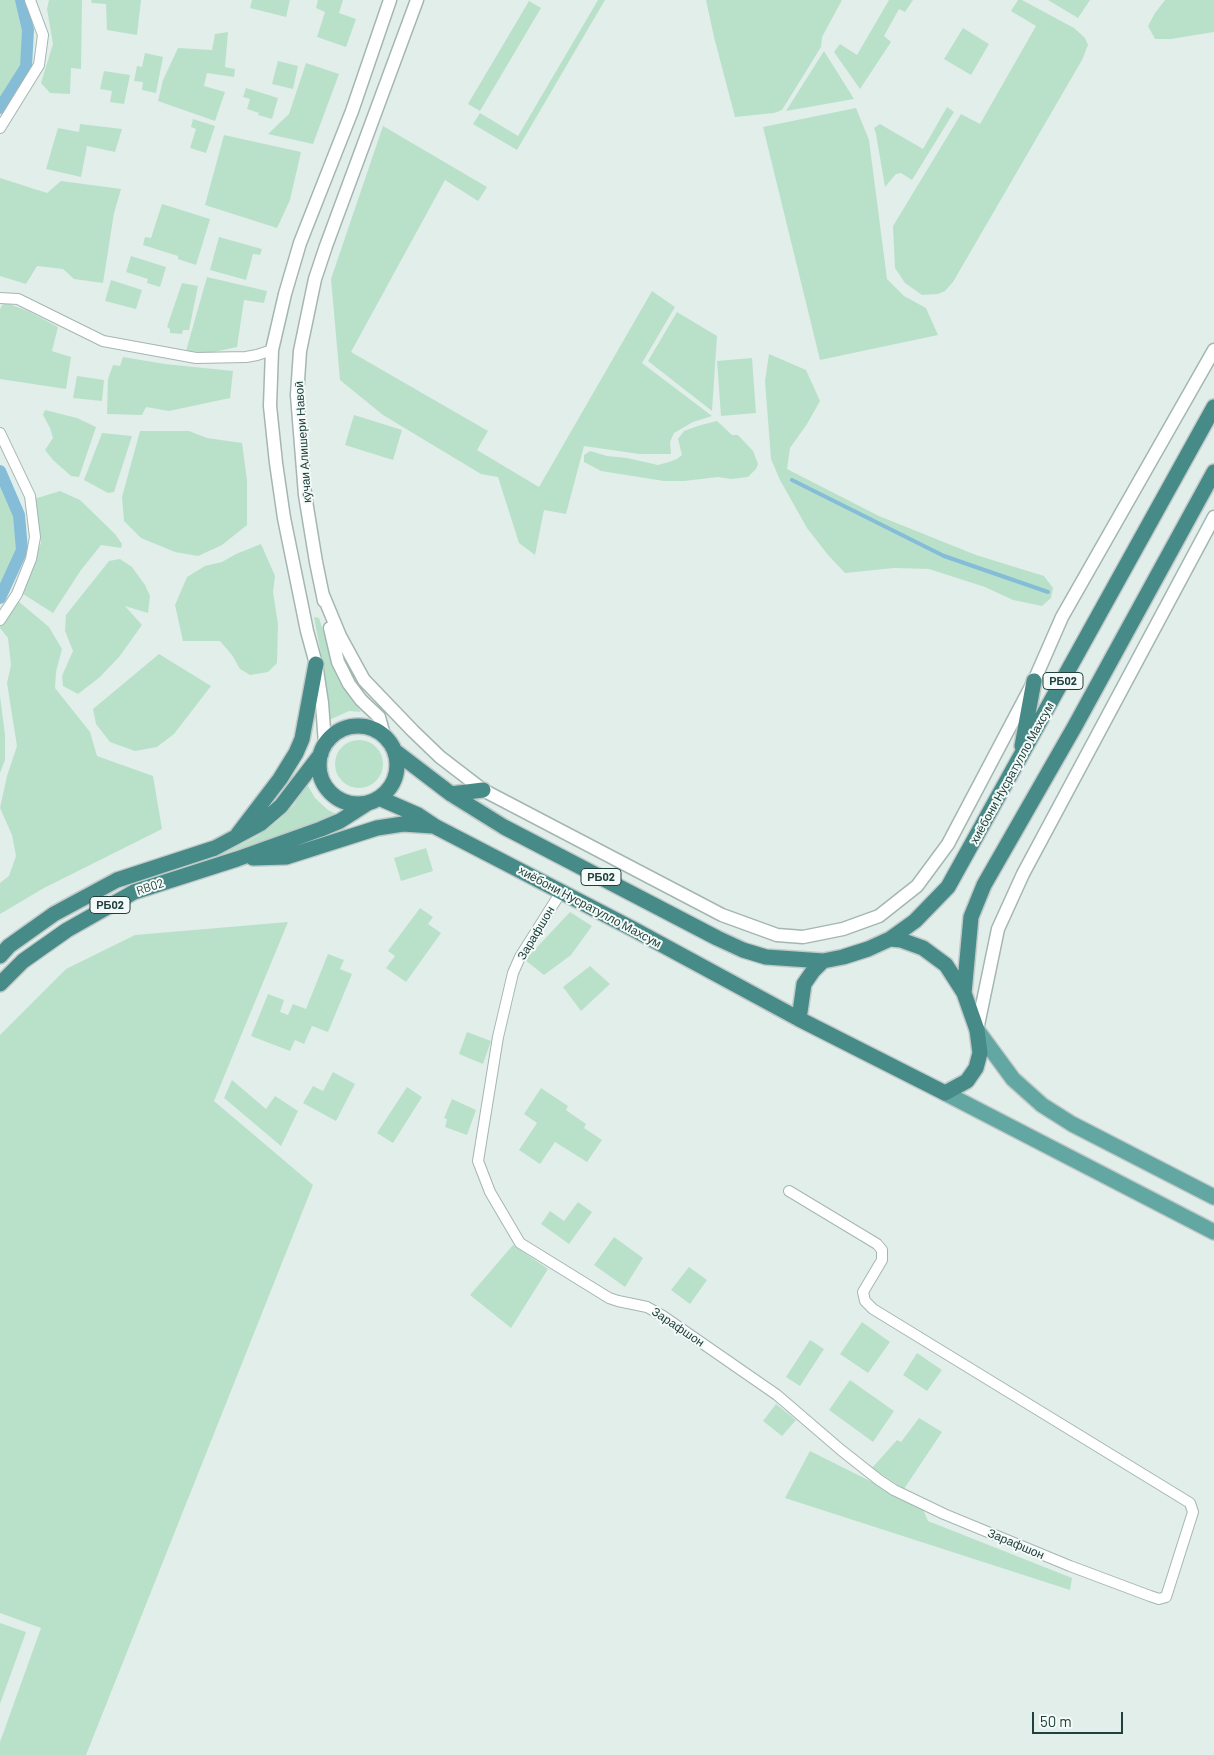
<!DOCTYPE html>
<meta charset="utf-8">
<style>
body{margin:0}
#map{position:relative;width:1214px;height:1755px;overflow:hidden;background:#e2eeea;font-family:Barlow,sans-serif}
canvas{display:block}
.scale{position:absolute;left:1032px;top:1712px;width:91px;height:22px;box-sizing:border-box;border:2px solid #20403d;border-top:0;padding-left:6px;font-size:15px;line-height:18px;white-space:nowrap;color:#20403d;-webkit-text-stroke:4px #f3faf7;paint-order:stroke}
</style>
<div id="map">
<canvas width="1214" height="1755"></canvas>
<div class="scale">50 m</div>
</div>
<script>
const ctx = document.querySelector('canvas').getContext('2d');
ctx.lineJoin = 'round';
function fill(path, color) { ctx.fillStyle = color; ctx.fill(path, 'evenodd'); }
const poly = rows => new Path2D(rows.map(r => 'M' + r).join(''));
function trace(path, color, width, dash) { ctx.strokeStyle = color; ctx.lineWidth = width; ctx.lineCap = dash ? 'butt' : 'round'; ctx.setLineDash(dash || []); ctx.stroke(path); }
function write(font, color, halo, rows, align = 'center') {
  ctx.font = font + ' Barlow,sans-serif'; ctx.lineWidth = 4; ctx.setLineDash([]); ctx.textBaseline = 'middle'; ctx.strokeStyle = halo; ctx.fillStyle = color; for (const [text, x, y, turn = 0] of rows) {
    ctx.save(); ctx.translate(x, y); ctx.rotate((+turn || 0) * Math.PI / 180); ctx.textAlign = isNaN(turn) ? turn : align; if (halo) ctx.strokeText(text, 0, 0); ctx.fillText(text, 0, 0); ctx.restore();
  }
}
fill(poly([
 [0,0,17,0,25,28,21,65,0,102],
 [49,0,82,0,81,69,71,68,70,94,50,93,41,83,53,44,47,9],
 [91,0,141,0,137,35,107,30,106,4,92,3],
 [252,0,290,0,286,17,250,8],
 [318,0,343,0,339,13,356,19,346,47,317,37,325,12,316,8],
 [598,0,605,0,517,150,473,124,480,113,518,136],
 [706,0,842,0,822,37,821,47,782,110,774,113,735,117,714,37],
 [889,0,913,0,905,12,899,9,884,36,891,42,860,89,834,52,840,44,857,55],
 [1018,0,1022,0,1074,28,1085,38,1088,45,1082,60,953,282,945,291,938,294,922,295,905,283,895,268,893,226,961,114,980,124,1036,26,1011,11],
 [1048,0,1090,0,1078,18],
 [1165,0,1214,0,1214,32,1171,39,1155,39,1148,26,1155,13],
 [529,1,541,8,480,111,468,104],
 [963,28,989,44,971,75,944,59],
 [228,32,225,67,235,69,234,77,207,73,204,86,225,92,215,121,158,101,163,80,178,48,212,50,215,34],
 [824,51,854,99,786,111],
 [145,53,163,57,156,93,142,90,143,82,134,81,137,66,142,67],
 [278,61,298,66,293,89,272,84],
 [306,63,339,74,313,144,268,134,289,114],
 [104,71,130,75,124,104,110,102,112,91,100,89],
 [246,88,278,98,272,119,258,115,259,113,247,109,250,99,243,97],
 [947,107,954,112,912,180,901,173,896,174,885,187,876,134,874,128,880,124,923,149],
 [856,108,869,140,887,279,904,296,926,308,938,335,820,360,763,127],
 [193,119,215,126,206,153,190,148,196,129,191,127],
 [80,124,122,129,115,152,87,146,81,177,46,169,58,128,79,132],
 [383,126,487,187,478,201,445,180,351,352,488,431,477,450,539,487,652,291,675,307,642,363,712,416,693,422,674,433,670,442,671,454,639,454,584,446,566,514,544,510,535,555,519,543,498,477,481,474,383,415,340,380,331,279],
 [224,135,301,152,290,200,277,228,205,205],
 [0,178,47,193,61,181,121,189,114,213,103,283,74,279,63,269,37,266,26,284,0,276],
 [162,204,210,219,196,265,178,259,178,256,143,245,145,237,151,238],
 [219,237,262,249,260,255,253,254,246,280,210,270],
 [131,256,166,267,160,287,147,283,148,279,126,272],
 [207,277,267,291,264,303,244,300,237,347,209,353,186,351],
 [111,280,142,290,136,309,105,301],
 [182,283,198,286,189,330,183,330,182,334,170,333,170,329,167,327],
 [4,302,28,311,58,327,52,351,71,357,66,389,0,379,0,309],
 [677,312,717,336,712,411,648,361],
 [769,354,806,370,820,401,807,424,790,448,787,469,879,516,976,555,1044,576,1053,588,1051,598,1042,606,1013,600,985,587,929,569,894,568,845,573,828,555,807,528,780,480,771,459,765,381],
 [123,357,165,364,233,371,230,398,169,411,146,407,142,415,107,414,108,379,113,365,120,366],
 [752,358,756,413,721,416,717,361],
 [77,376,104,380,102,401,73,398],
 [45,410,77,418,96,427,79,477,71,476,53,460,45,450,53,438,50,428,43,415],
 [354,415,402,430,393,460,345,445],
 [717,421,732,435,738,435,753,451,758,464,756,469,748,477,731,479,718,477,684,481,664,481,601,471,584,462,584,455,590,451,607,456,627,458,658,465,669,462,677,459,682,455,678,439,684,431,701,425],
 [140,431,189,431,207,438,242,443,247,480,247,525,222,545,198,556,175,552,141,538,124,521,122,497],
 [102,433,132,436,114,492,108,493,84,480],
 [0,474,17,515,20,550,0,595],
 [60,491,80,500,115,534,122,544,121,548,101,545,81,570,53,613,20,592,41,543,34,499],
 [261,544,275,576,273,592,278,624,277,663,268,672,250,675,240,669,232,655,220,641,183,641,175,605,187,577,205,566,222,562,236,554],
 [120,559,132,567,145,585,150,596,148,613,125,606,142,625,119,657,100,677,78,694,63,686,62,676,73,651,65,631,66,615,109,561],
 [18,601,49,627,62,649,56,672,55,688,90,732,97,756,153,776,162,829,44,888,0,914,0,883,9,876,16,856,12,835,0,808,7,776,17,746,7,683,11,665,8,638,0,628,0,623],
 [314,617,319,618,336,673,347,693,361,712,349,711,327,721,327,693,325,676],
 [159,654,211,686,174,734,157,747,135,751,110,742,96,724,93,709],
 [0,696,5,735,5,760,0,773],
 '335 764a24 24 0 1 1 48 0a24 24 0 1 1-48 0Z',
 [307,784,315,798,328,810,340,816,223,854,258,836,279,820,294,805],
 [426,848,433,871,401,881,394,858],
 [420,908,433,917,428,924,441,933,406,982,386,968,395,956,388,951],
 [570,912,592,926,571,955,544,975,525,960],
 [288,922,214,1101,313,1185,86,1755,0,1755,0,1742,41,1628,0,1613,0,1035,66,969,135,935],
 [328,954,344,960,340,969,352,974,328,1032,312,1026,304,1044,295,1040,290,1051,251,1036,268,994,284,1000,280,1012,288,1015,293,1004,306,1009],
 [590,966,610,984,581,1011,563,987],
 [467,1032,491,1041,483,1064,459,1054],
 [333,1072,355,1084,336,1121,303,1103,313,1086,323,1091],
 [232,1080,266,1109,275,1096,298,1111,281,1146,224,1098],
 [407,1087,422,1097,393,1143,377,1133],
 [541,1088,568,1106,566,1110,586,1124,584,1128,602,1140,587,1162,555,1142,540,1164,519,1150,537,1123,524,1114],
 [452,1099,476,1110,467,1135,445,1127,447,1119,444,1118],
 [578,1202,592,1212,569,1244,541,1224,550,1211,564,1221],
 [614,1237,643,1258,625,1287,594,1265],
 [513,1245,548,1269,511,1328,470,1295],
 [689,1267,707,1280,690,1304,671,1290],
 [862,1322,890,1342,868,1373,840,1354],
 [810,1340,824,1349,800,1386,786,1377],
 [917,1353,942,1370,927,1391,903,1375],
 [850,1380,894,1411,873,1442,829,1410],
 [776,1404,796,1420,782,1436,763,1421],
 [919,1418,942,1432,904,1489,872,1468,897,1440,901,1442],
 [810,1451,922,1507,928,1521,1072,1578,1070,1590,785,1498],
 [0,1623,26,1632,0,1704]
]), '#b9e1ca');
trace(poly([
 [792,480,944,556,1048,592]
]), '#85bdd8', 4);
trace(poly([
 [0,108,26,67,28,30,21,0],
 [0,471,19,515,22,550,0,598]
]), '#85bdd8', 12);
const minor = poly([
 [0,128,39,65,43,35,30,0],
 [0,298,18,299,103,341,196,358,246,357,257,355,272,350],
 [0,433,30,496,35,537,31,559,17,594,0,620],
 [561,892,520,957,513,973,498,1037,478,1161,490,1192,520,1243,609,1298,618,1301,647,1307,663,1316,777,1395,841,1450,879,1480,894,1490,944,1514,1070,1566,1150,1596,1159,1599,1166,1597,1193,1512,1190,1503,873,1309,865,1301,863,1292,882,1260,882,1250,877,1244,789,1191]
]);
const tertiary = poly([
 [323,595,340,636,364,680,413,731,440,757,483,790,722,915,777,935,803,937,843,929,879,916,917,886,948,844,1034,681,1062,617,1214,350],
 [324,601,316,562,305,495,297,395,300,351,315,279,326,246,417,0],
 [330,628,338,662,349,684,361,700,379,717,384,735],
 [325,744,322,703,316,664,307,631,284,518,276,463,270,406,272,350,285,294,300,243,352,111,390,0],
 [977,1030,998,929,1023,874,1214,517]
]);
const primary = poly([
 [977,1030,1013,1079,1042,1105,1072,1124,1214,1197],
 [945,1093,1214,1232]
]);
const trunk = poly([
 '319 765a39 39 0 1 1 78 0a39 39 0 1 1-78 0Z',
 [1022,746,1034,681],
 [451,794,483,790],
 [379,798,418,815,436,827,633,929,799,1019,945,1093,967,1081,976,1068,980,1053,977,1030,964,993,946,965,923,948,901,940,890,939,868,949,843,957,823,961,766,957,743,950,717,938,504,827,451,794,396,752],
 [238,834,280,779,296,753,302,739,316,664],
 [253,858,286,857,377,828,403,824,433,826],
 [890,939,915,921,948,887,1214,407],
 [0,956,9,946,54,914,117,880,215,848,260,824,281,806,321,754],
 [0,984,23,961,67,930,134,892,237,859,321,829,340,821,368,803],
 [964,993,971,917,984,885,1075,726,1214,472],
 [799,1019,804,984,813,971,823,961]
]);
trace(minor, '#a4b6b3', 12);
trace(tertiary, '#a4b6b3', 15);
trace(primary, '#c1cac9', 18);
trace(trunk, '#c1cac9', 18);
trace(minor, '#fff', 10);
trace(tertiary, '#fff', 12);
trace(primary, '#62a7a1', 15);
trace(trunk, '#468b87', 15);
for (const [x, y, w] of [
 [1063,681,40],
 [601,877,40],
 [110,905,40]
]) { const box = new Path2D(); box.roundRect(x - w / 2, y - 8.5, w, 17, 4); ctx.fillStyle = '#f3faf7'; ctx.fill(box); trace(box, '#20403d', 1); }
write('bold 11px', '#20403d', null, [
 ["РБ02",1063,681],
 ["РБ02",601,877],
 ["РБ02",110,905]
]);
write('12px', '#20403d', '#f3faf7', [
 ["кӯчаи Алишери Навоӣ",303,442,-94],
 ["хиёбони Нусратулло Махсум",1012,773,-61],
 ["RB02",150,887,-18],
 ["хиёбони Нусратулло Махсум",590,907,28],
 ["Зарафшон",536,933,-59],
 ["Зарафшон",678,1327,34],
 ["Зарафшон",1016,1544,23]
]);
</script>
